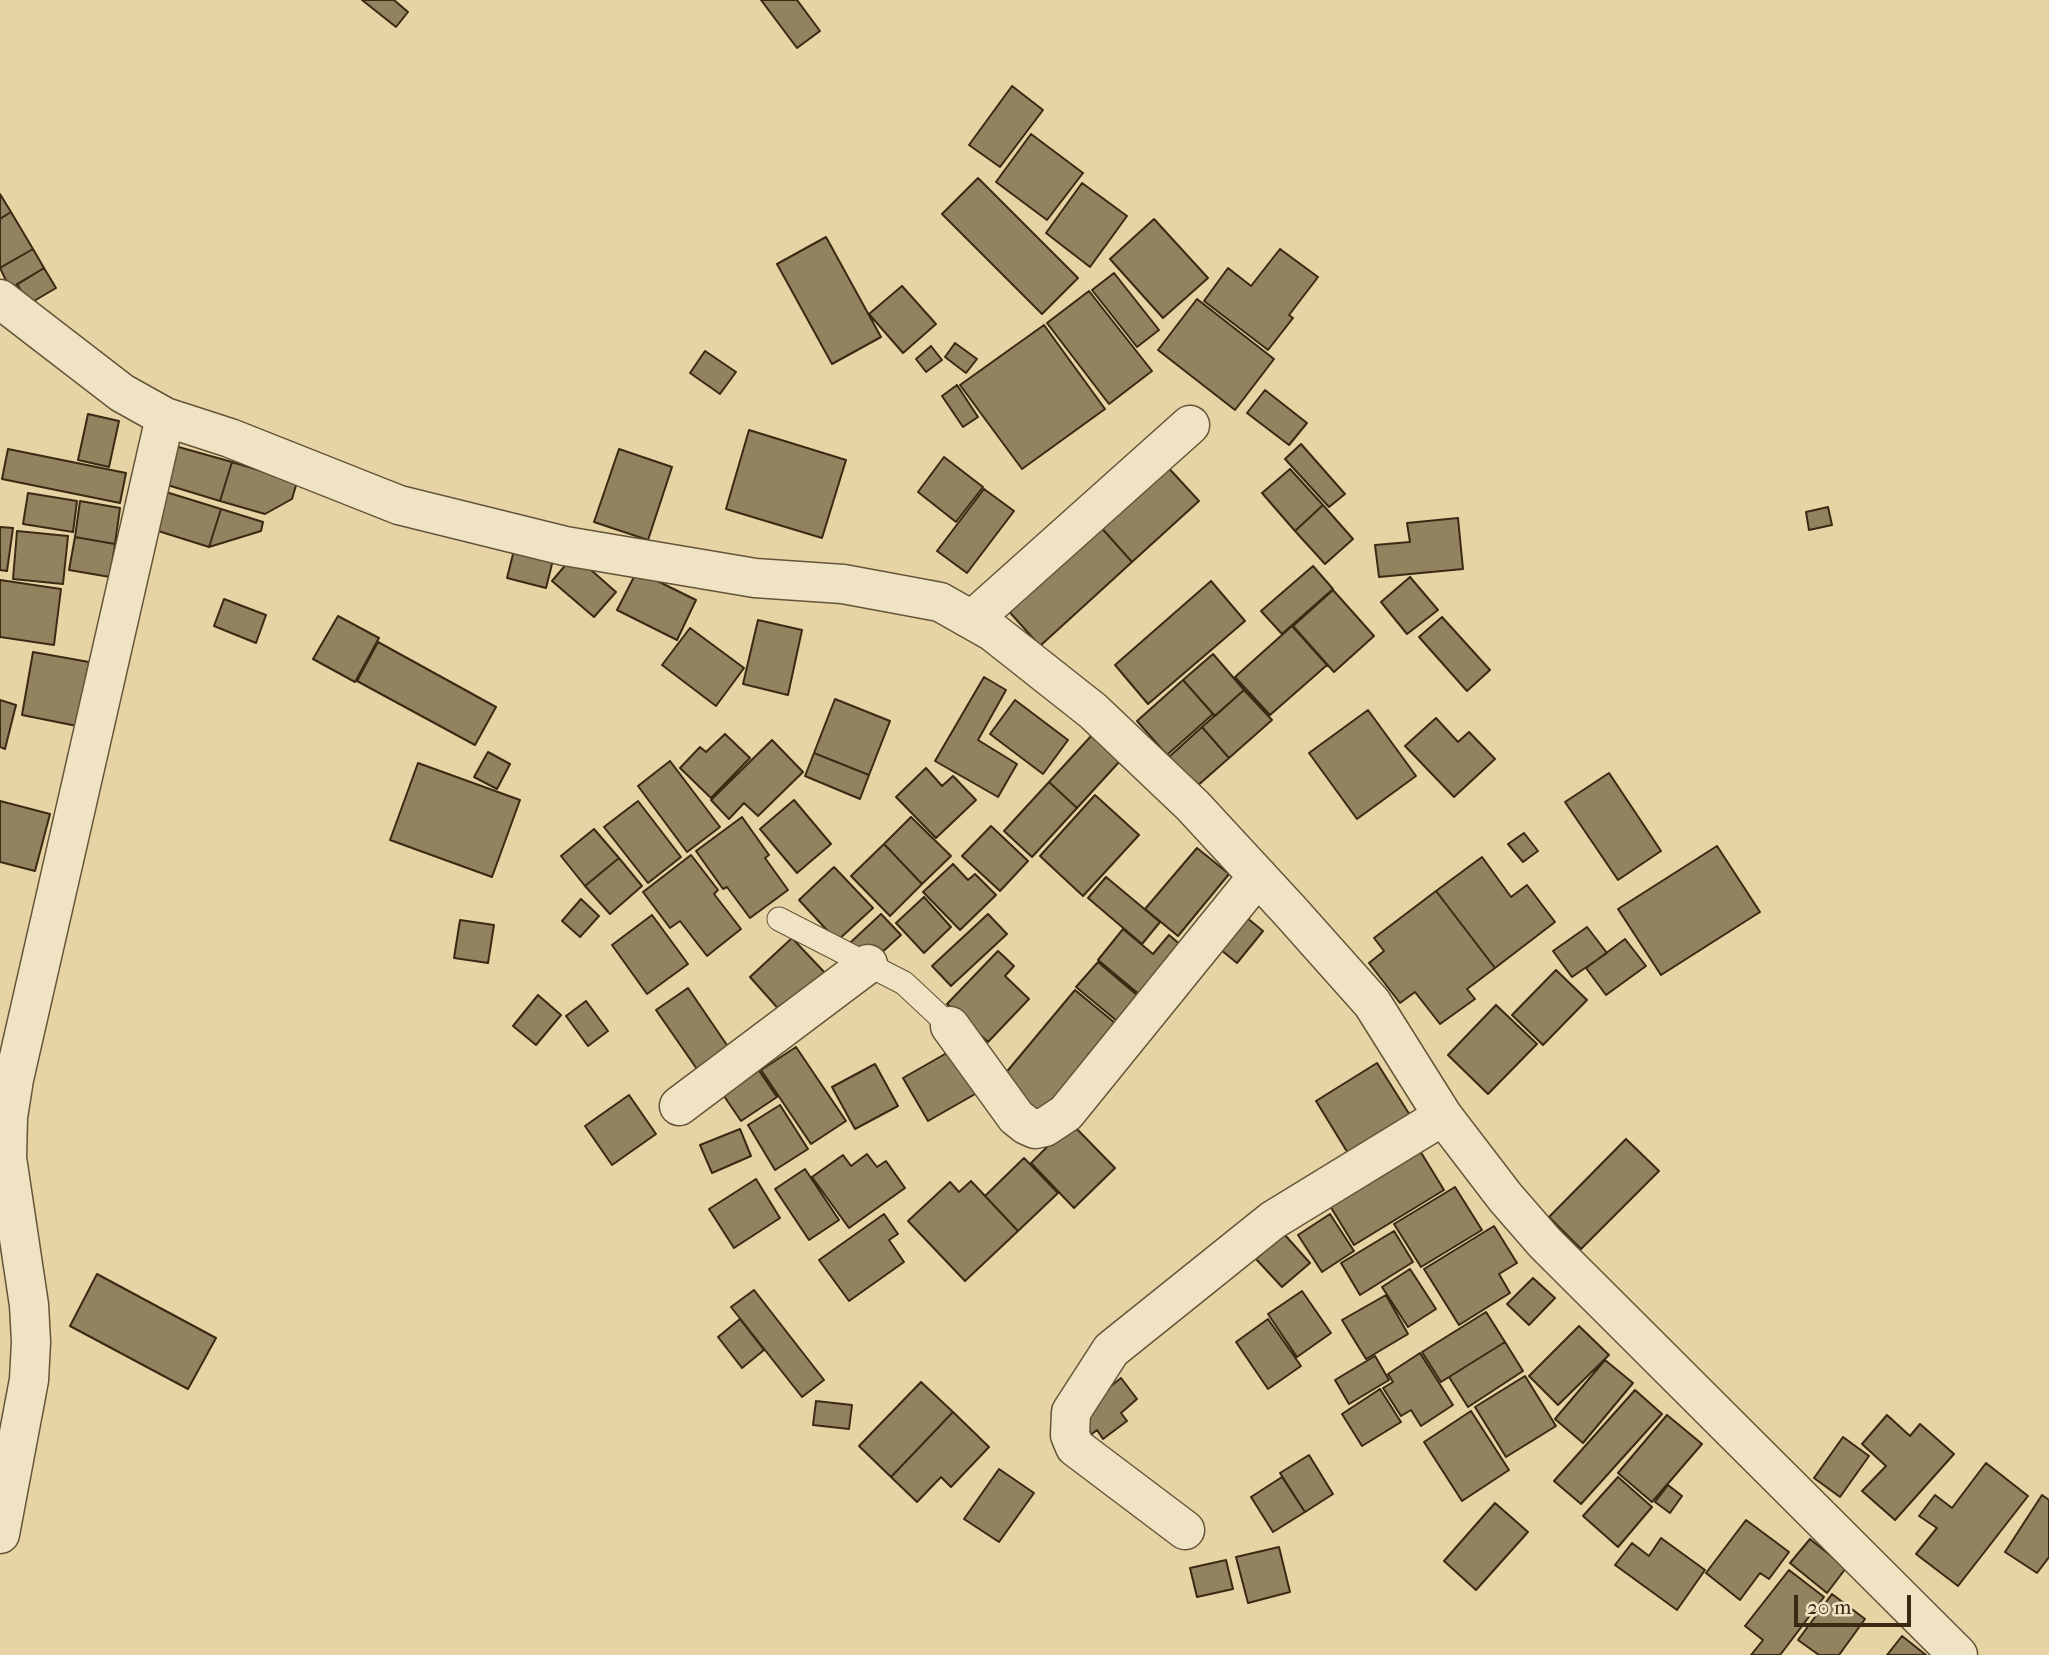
<!DOCTYPE html>
<style>
body{margin:0}
#map{position:relative;width:2049px;height:1655px;overflow:hidden;background:#e6d4a5;font-family:"IM FELL French Canon",serif}
canvas{display:block}
.scale{position:absolute;left:1794px;top:1595px;width:117px;height:32px;box-sizing:border-box;border:4px solid #3a2a13;border-top:0;padding-left:9px;font-size:21px;line-height:24px;white-space:nowrap;color:#3a2a13;-webkit-text-stroke:5px #efe3c4;paint-order:stroke}
</style>
<div id="map">
<canvas width="2049" height="1655"></canvas>
<div class="scale">20 m</div>
</div>
<script>
const ctx = document.querySelector('canvas').getContext('2d');
ctx.lineJoin = 'round';
function fill(path, color) { ctx.fillStyle = color; ctx.fill(path, 'evenodd'); }
const poly = rows => new Path2D(rows.map(r => 'M' + r).join(''));
function trace(path, color, width, dash) { ctx.strokeStyle = color; ctx.lineWidth = width; ctx.lineCap = dash ? 'butt' : 'round'; ctx.setLineDash(dash || []); ctx.stroke(path); }
const building = poly([
 [362,0,394,0,408,12,396,27,362,0],
 [761,0,797,0,820,31,797,48,761,0],
 [1012,86,1043,110,1000,167,969,145,1012,86],
 [1031,134,1083,173,1047,220,996,182,1031,134],
 [978,178,1078,278,1042,314,942,214,978,178],
 [1082,183,1127,216,1090,267,1046,233,1082,183],
 [0,194,11,212,0,219,0,194],
 [11,212,33,249,0,268,0,219,11,212],
 [1154,219,1208,278,1163,318,1110,259,1154,219],
 [826,237,881,337,832,364,777,264,826,237],
 [33,249,44,268,10,289,0,268,33,249],
 [1280,249,1318,277,1289,315,1293,318,1268,350,1204,301,1228,268,1251,286,1280,249],
 [44,268,56,288,29,304,17,284,44,268],
 [1114,273,1159,330,1137,347,1092,290,1114,273],
 [902,286,936,324,903,353,869,314,902,286],
 [1089,291,1152,371,1109,404,1047,323,1089,291],
 [1197,299,1274,359,1235,410,1158,350,1197,299],
 [1044,325,1105,409,1022,469,960,385,1044,325],
 [955,343,977,359,966,373,945,357,955,343],
 [931,346,942,360,926,372,916,359,931,346],
 [705,351,736,372,720,394,690,373,705,351],
 [957,385,978,417,963,427,942,396,957,385],
 [1265,390,1307,423,1289,445,1247,413,1265,390],
 [88,414,119,421,109,467,78,460,88,414],
 [749,430,846,460,822,538,726,509,749,430],
 [1301,444,1345,494,1329,507,1285,459,1301,444],
 [175,446,232,462,220,501,164,484,175,446],
 [8,449,126,473,120,503,2,479,8,449],
 [619,449,672,467,648,540,594,522,619,449],
 [944,457,983,487,956,522,918,492,944,457],
 [232,462,297,482,292,499,265,514,220,501,232,462],
 [1164,463,1199,501,1132,562,1098,524,1164,463],
 [1290,469,1323,505,1295,531,1262,493,1290,469],
 [984,489,1014,511,967,573,937,551,984,489],
 [166,492,221,509,209,547,155,530,166,492],
 [28,493,77,501,73,532,23,524,28,493],
 [80,501,120,508,115,544,75,537,80,501],
 [1323,505,1353,539,1325,564,1295,531,1323,505],
 [1828,507,1832,525,1809,530,1806,512,1828,507],
 [221,509,263,522,261,531,209,547,221,509],
 [1458,518,1463,569,1379,577,1375,545,1410,542,1407,523,1458,518],
 [1098,524,1132,562,1040,646,1005,607,1098,524],
 [0,527,13,528,7,571,0,570,0,527],
 [17,531,68,536,63,584,13,579,17,531],
 [75,537,115,544,110,577,69,570,75,537],
 [514,550,553,560,546,588,507,578,514,550],
 [574,555,616,592,594,617,552,581,574,555],
 [1313,566,1333,589,1282,634,1261,611,1313,566],
 [637,571,696,600,677,640,617,610,637,571],
 [1410,577,1438,610,1407,634,1381,602,1410,577],
 [0,580,61,589,54,645,0,637,0,580],
 [1211,581,1245,621,1148,704,1115,665,1211,581],
 [1333,590,1374,636,1334,672,1293,626,1333,590],
 [224,599,266,615,256,643,214,626,224,599],
 [338,616,379,638,355,682,313,659,338,616],
 [1442,617,1490,670,1467,691,1419,637,1442,617],
 [758,620,802,630,788,695,743,684,758,620],
 [1292,626,1327,665,1270,715,1235,677,1292,626],
 [690,628,744,668,716,706,662,665,690,628],
 [378,642,496,707,475,745,357,681,378,642],
 [33,652,89,662,77,726,22,715,33,652],
 [1213,654,1244,690,1215,716,1183,680,1213,654],
 [984,677,1006,690,978,740,1017,764,998,797,935,761,984,677],
 [1183,680,1213,714,1167,755,1137,721,1183,680],
 [1244,690,1272,720,1229,758,1202,727,1244,690],
 [835,699,890,721,869,775,814,753,835,699],
 [0,700,16,705,5,749,0,747,0,700],
 [1015,700,1068,740,1043,774,990,734,1015,700],
 [1368,710,1416,776,1357,819,1309,753,1368,710],
 [1436,718,1458,742,1469,732,1495,759,1454,797,1405,746,1436,718],
 [1202,727,1229,758,1196,787,1169,757,1202,727],
 [725,734,750,758,711,798,680,768,700,747,706,752,725,734],
 [1092,735,1120,761,1077,808,1049,782,1092,735],
 [772,740,803,772,758,816,744,803,729,819,711,800,772,740],
 [488,752,510,764,497,789,474,777,488,752],
 [814,753,869,775,860,799,805,776,814,753],
 [670,761,720,827,687,852,638,786,670,761],
 [418,763,520,800,492,877,390,840,418,763],
 [926,768,942,786,953,776,976,800,936,838,896,797,926,768],
 [1609,773,1661,851,1618,880,1565,802,1609,773],
 [1049,782,1077,808,1032,857,1004,831,1049,782],
 [1095,795,1139,835,1083,896,1040,856,1095,795],
 [794,800,831,844,797,873,760,829,794,800],
 [0,801,50,814,35,871,0,862,0,801],
 [638,801,681,857,648,883,604,827,638,801],
 [742,817,769,855,765,858,788,890,750,918,727,887,723,889,696,851,742,817],
 [911,817,951,856,922,884,884,844,911,817],
 [991,826,1028,861,1000,891,962,856,991,826],
 [594,829,619,858,585,886,561,856,594,829],
 [1524,833,1538,851,1523,862,1508,844,1524,833],
 [884,844,922,884,890,916,851,876,884,844],
 [1717,846,1760,912,1661,975,1618,909,1717,846],
 [1197,848,1229,874,1178,936,1145,909,1197,848],
 [691,855,718,890,714,894,741,929,707,956,680,921,670,928,643,892,691,855],
 [1482,857,1511,897,1527,885,1555,922,1495,968,1436,891,1482,857],
 [619,858,642,886,610,914,585,886,619,858],
 [953,864,968,880,975,874,996,895,960,930,923,892,953,864],
 [834,867,873,908,837,941,799,900,834,867],
 [1106,877,1160,922,1142,944,1088,898,1106,877],
 [1436,891,1495,968,1467,989,1475,999,1440,1024,1415,992,1400,1003,1369,963,1384,951,1374,938,1436,891],
 [924,897,951,927,924,953,896,923,924,897],
 [581,899,599,916,580,937,562,921,581,899],
 [1241,913,1263,931,1237,963,1215,945,1241,913],
 [881,914,901,935,856,976,837,955,881,914],
 [988,914,1007,934,951,986,932,966,988,914],
 [652,915,688,964,647,994,612,945,652,915],
 [460,920,494,925,488,963,454,958,460,920],
 [1587,927,1607,953,1572,977,1553,951,1587,927],
 [1123,929,1153,954,1169,935,1188,951,1146,1000,1098,960,1123,929],
 [792,938,826,974,783,1014,750,977,792,938],
 [1625,939,1646,966,1606,995,1586,968,1625,939],
 [998,951,1014,966,1005,976,1029,999,988,1042,947,1004,998,951],
 [1098,962,1144,1001,1123,1026,1076,987,1098,962],
 [1556,970,1587,1000,1543,1045,1512,1015,1556,970],
 [688,988,731,1051,699,1072,656,1010,688,988],
 [1075,990,1121,1028,1045,1119,999,1081,1075,990],
 [538,995,561,1015,536,1045,513,1026,538,995],
 [586,1001,608,1031,588,1046,566,1016,586,1001],
 [1496,1005,1537,1044,1488,1094,1448,1055,1496,1005],
 [796,1047,846,1121,811,1144,761,1070,796,1047],
 [952,1050,977,1093,928,1121,903,1078,952,1050],
 [749,1056,777,1097,741,1121,713,1080,749,1056],
 [1377,1063,1413,1120,1351,1158,1316,1101,1377,1063],
 [875,1064,898,1106,855,1129,832,1087,875,1064],
 [629,1095,656,1134,612,1165,585,1126,629,1095],
 [780,1105,808,1149,775,1170,748,1125,780,1105],
 [1071,1123,1115,1168,1074,1208,1031,1163,1071,1123],
 [740,1129,751,1156,712,1173,700,1145,740,1129],
 [1626,1139,1659,1171,1581,1249,1549,1217,1626,1139],
 [1417,1146,1444,1190,1354,1245,1327,1201,1417,1146],
 [867,1154,877,1167,886,1161,905,1188,849,1228,812,1177,843,1155,851,1166,867,1154],
 [1024,1158,1058,1193,1018,1231,985,1196,1024,1158],
 [805,1169,839,1220,809,1240,775,1189,805,1169],
 [756,1179,780,1218,734,1248,709,1209,756,1179],
 [971,1181,1018,1231,965,1281,908,1221,950,1182,959,1192,971,1181],
 [1455,1187,1482,1230,1421,1267,1394,1224,1455,1187],
 [884,1214,898,1234,889,1240,904,1262,849,1301,819,1260,884,1214],
 [1330,1214,1354,1251,1322,1272,1298,1235,1330,1214],
 [1494,1226,1517,1263,1499,1274,1510,1293,1459,1325,1424,1269,1494,1226],
 [1394,1231,1413,1262,1360,1295,1341,1263,1394,1231],
 [1284,1234,1310,1263,1282,1287,1256,1259,1284,1234],
 [1410,1269,1436,1309,1408,1327,1382,1287,1410,1269],
 [97,1274,216,1338,188,1389,70,1326,97,1274],
 [1533,1278,1555,1298,1529,1325,1507,1304,1533,1278],
 [754,1290,824,1380,802,1397,731,1307,754,1290],
 [1302,1291,1331,1333,1297,1357,1268,1314,1302,1291],
 [1386,1295,1408,1334,1366,1359,1342,1320,1386,1295],
 [1486,1312,1505,1342,1441,1382,1422,1352,1486,1312],
 [740,1319,764,1350,742,1368,718,1337,740,1319],
 [1268,1319,1301,1366,1268,1389,1236,1342,1268,1319],
 [1579,1326,1609,1355,1558,1405,1529,1376,1579,1326],
 [1505,1342,1523,1371,1468,1407,1449,1377,1505,1342],
 [1420,1353,1453,1405,1421,1426,1411,1410,1401,1416,1383,1388,1393,1382,1388,1374,1420,1353],
 [1375,1356,1389,1380,1349,1404,1335,1380,1375,1356],
 [1605,1360,1633,1383,1583,1443,1555,1419,1605,1360],
 [1525,1376,1556,1426,1506,1457,1475,1407,1525,1376],
 [1121,1378,1137,1399,1121,1413,1127,1421,1103,1439,1097,1430,1088,1437,1072,1417,1121,1378],
 [921,1382,953,1412,891,1477,859,1446,921,1382],
 [1380,1389,1401,1422,1362,1446,1342,1414,1380,1389],
 [1635,1390,1662,1414,1581,1504,1554,1481,1635,1390],
 [816,1401,852,1405,849,1429,813,1425,816,1401],
 [1471,1411,1509,1470,1462,1501,1424,1442,1471,1411],
 [953,1412,989,1447,951,1487,941,1477,917,1502,891,1477,953,1412],
 [1667,1415,1702,1444,1652,1502,1618,1473,1667,1415],
 [1887,1415,1910,1436,1920,1424,1954,1454,1895,1520,1862,1491,1886,1466,1862,1444,1887,1415],
 [1843,1437,1869,1456,1840,1497,1814,1478,1843,1437],
 [1309,1455,1333,1494,1305,1512,1280,1473,1309,1455],
 [1986,1463,2028,1496,1958,1586,1916,1554,1937,1528,1919,1516,1935,1495,1952,1508,1986,1463],
 [999,1469,1034,1493,999,1542,964,1519,999,1469],
 [1282,1477,1305,1512,1273,1532,1251,1497,1282,1477],
 [1618,1477,1652,1507,1618,1547,1583,1516,1618,1477],
 [1668,1485,1682,1496,1670,1513,1655,1502,1668,1485],
 [2042,1495,2049,1500,2049,1557,2037,1573,2005,1552,2042,1495],
 [1495,1503,1528,1532,1476,1590,1444,1561,1495,1503],
 [1746,1520,1789,1552,1769,1579,1760,1573,1740,1600,1706,1573,1746,1520],
 [1661,1538,1705,1570,1677,1610,1615,1565,1632,1543,1649,1556,1661,1538],
 [1810,1539,1846,1568,1827,1593,1790,1563,1810,1539],
 [1279,1547,1290,1592,1248,1603,1236,1557,1279,1547],
 [1226,1560,1233,1589,1197,1597,1190,1568,1226,1560],
 [1789,1570,1824,1597,1780,1655,1751,1655,1763,1640,1745,1626,1789,1570],
 [1832,1594,1865,1619,1839,1655,1819,1655,1798,1640,1832,1594],
 [1902,1636,1926,1655,1887,1655,1902,1636]
]);
fill(building, '#93825f');
trace(building, '#3a2a13', 2);
const service = poly([
 [779,919,904,983,950,1026]
]);
const minor = poly([
 [0,299,122,393,165,417,230,438,399,505,565,546,755,578,843,584,940,602,993,632,1093,711,1193,806,1290,911,1372,1003,1443,1116,1505,1197,1545,1243,1958,1655],
 [972,620,1190,425],
 [950,1026,1016,1117,1026,1125,1035,1129,1045,1127,1066,1113,1258,876],
 [679,1106,868,964],
 [1185,1530,1075,1447,1070,1435,1071,1412,1111,1350,1273,1220,1443,1116],
 [0,1534,29,1380,31,1342,29,1305,7,1158,8,1117,14,1079,165,417]
]);
trace(service, '#655438', 25);
trace(minor, '#655438', 41);
trace(service, '#efe3c4', 23);
trace(minor, '#efe3c4', 38);
</script>
